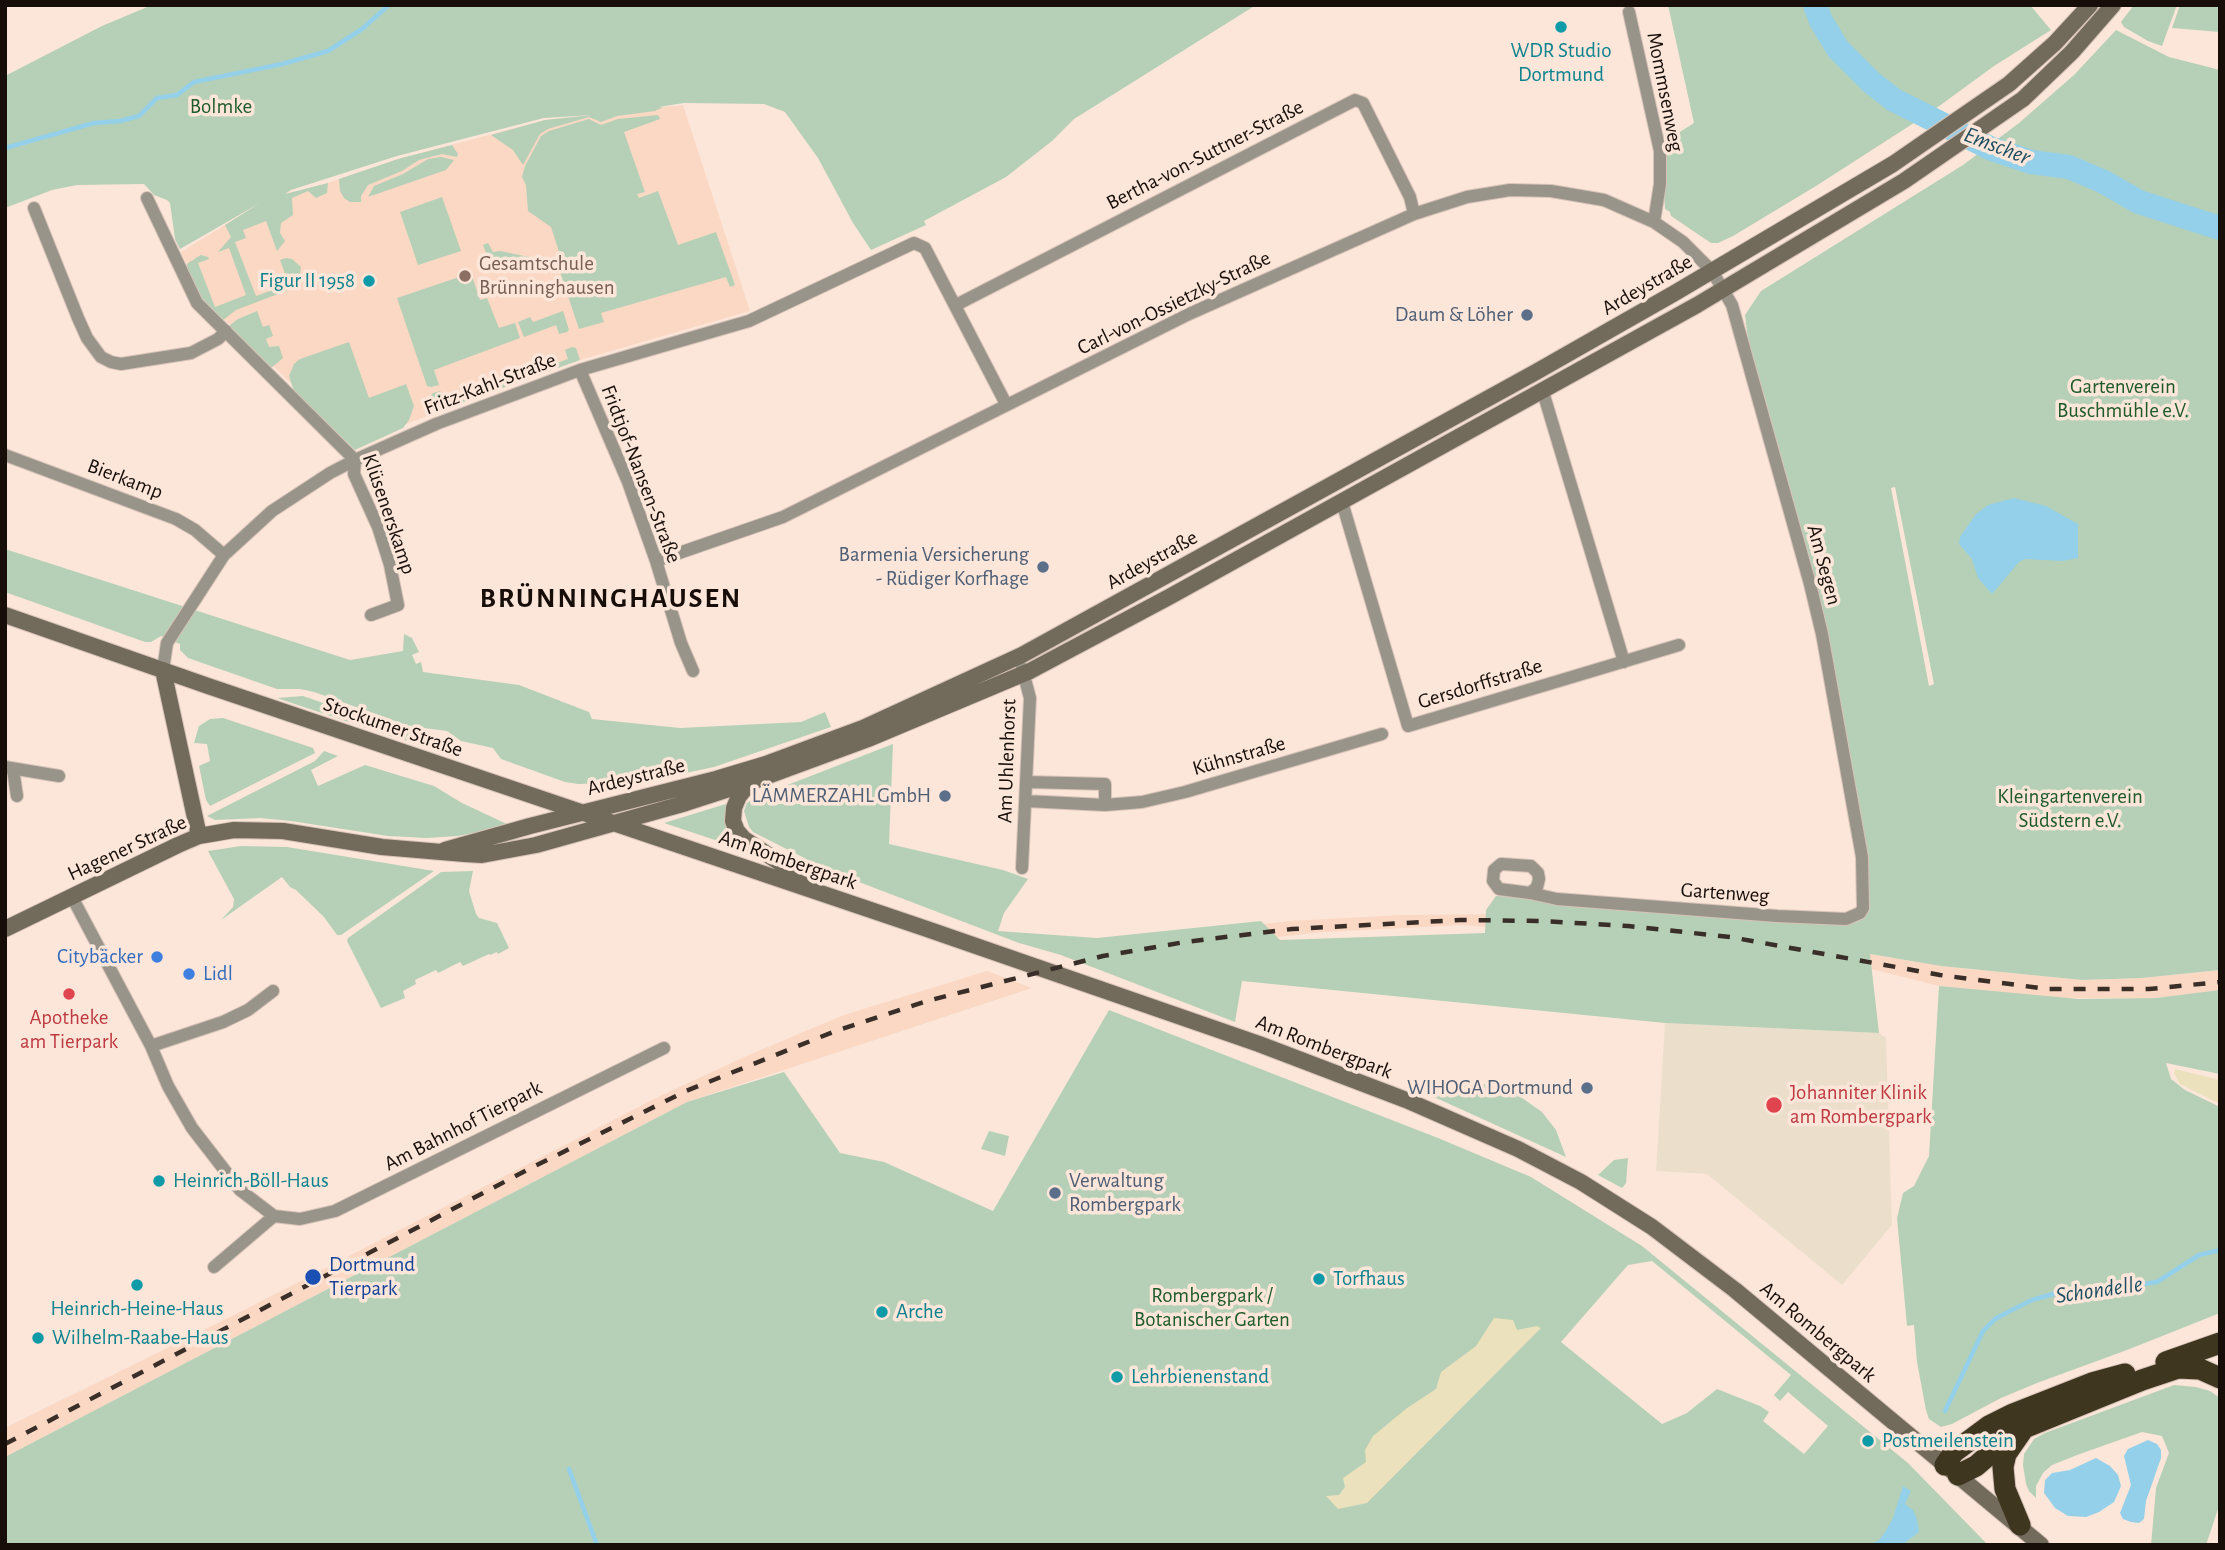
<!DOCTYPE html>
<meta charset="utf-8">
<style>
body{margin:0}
#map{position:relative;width:2225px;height:1550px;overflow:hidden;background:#fce6d9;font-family:"Alegreya Sans",sans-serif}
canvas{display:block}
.frame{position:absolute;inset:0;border:7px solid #170e09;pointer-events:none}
</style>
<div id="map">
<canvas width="2225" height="1550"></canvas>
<div class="frame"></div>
</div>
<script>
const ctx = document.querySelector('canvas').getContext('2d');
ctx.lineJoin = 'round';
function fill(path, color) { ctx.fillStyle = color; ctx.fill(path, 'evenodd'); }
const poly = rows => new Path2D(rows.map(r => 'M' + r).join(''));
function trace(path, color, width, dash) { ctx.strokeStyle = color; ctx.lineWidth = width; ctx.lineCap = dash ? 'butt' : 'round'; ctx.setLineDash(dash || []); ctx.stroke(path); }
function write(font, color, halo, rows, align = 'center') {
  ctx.font = font + ' "Alegreya Sans",sans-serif'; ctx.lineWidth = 7; ctx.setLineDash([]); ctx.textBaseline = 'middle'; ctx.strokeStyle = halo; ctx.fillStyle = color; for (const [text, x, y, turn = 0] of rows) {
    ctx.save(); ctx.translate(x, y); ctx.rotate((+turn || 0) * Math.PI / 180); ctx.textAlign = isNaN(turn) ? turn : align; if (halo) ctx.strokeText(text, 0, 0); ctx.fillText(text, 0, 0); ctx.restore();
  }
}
fill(poly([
 [1665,1023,1879,1033,1886,1038,1892,1225,1842,1285,1707,1174,1656,1171]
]), '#ebdfcb');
fill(poly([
 [683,105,750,311,580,360,354,443,204,300,181,252,267,199,328,183,398,159,545,120],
 [1520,914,1791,941,1941,966,2082,980,2142,978,2220,970,2220,991,2156,998,2049,998,1939,986,1831,959,1464,925,1323,932,1250,940,1094,968,1061,955,1168,936,1289,921,1402,915],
 [987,971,1032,988,687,1102,5,1457,5,1428,248,1308,660,1096,751,1054,844,1015]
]), '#fad8c4');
fill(poly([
 [152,5,1256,5,1074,119,1052,141,1006,177,924,221,926,225,871,250,853,223,818,158,785,112,764,104,684,103,659,107,663,107,655,111,617,116,601,122,589,117,548,129,540,134,523,165,513,150,491,135,545,120,592,115,544,118,397,156,291,190,285,194,328,183,327,193,316,198,308,191,292,198,293,215,281,223,280,233,285,241,277,251,266,221,243,230,246,238,235,242,256,296,289,284,280,260,286,258,292,259,301,267,299,282,291,289,236,310,223,320,200,297,186,266,188,263,201,255,208,257,209,259,198,263,215,307,246,295,229,248,218,252,231,237,225,225,260,203,180,249,175,239,170,203,167,200,154,195,144,184,77,185,52,190,5,208,5,76,102,26],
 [1668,5,2030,5,2051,30,1994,66,1931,112,1816,186,1733,236,1718,243,1711,243,1671,216,1670,212,1665,209,1661,144,1694,123],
 [2134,5,2177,5,2162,46,2148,41,2124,27,2121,22],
 [2180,5,2220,5,2220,32,2172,28],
 [2116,30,2169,57,2220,70,2220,970,2142,978,2082,980,1941,966,1870,954,1879,1033,1665,1023,1242,981,1235,1022,1061,955,1019,943,830,871,753,832,749,827,744,811,747,803,754,798,893,744,889,844,1003,870,1028,879,1004,913,998,931,1097,938,1261,921,1280,940,1485,933,1486,910,1496,896,1680,903,1714,916,1808,924,1855,922,1863,918,1868,911,1869,903,1862,826,1749,348,1745,315,1761,291,1963,165,2019,123,2074,75],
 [1895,487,1934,684,1929,686,1891,488],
 [658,115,660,119,624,132,645,192,637,194,639,198,658,191,678,245,716,232,735,285,730,287,726,277,601,313,604,322,579,329,556,260,560,255,551,227,528,211,526,185,522,177,525,166,541,136,549,131,589,119,601,125,618,119],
 [452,145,458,154,457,157,442,154,419,160,402,171,368,185,361,196,361,202,350,202,344,198,340,191,339,179,398,159],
 [441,157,454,160,446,170,368,197,374,186,403,174,428,159],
 [442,197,461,251,418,265,400,212],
 [488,243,493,252,500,251,534,258,535,262,492,268,483,245],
 [471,273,480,300,487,298,499,328,515,323,520,338,434,370,439,385,431,387,427,386,397,298],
 [257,311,263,327,269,325,273,336,266,339,269,347,279,346,283,358,271,368,229,326,238,319],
 [563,311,569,330,567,332,559,334,556,325,524,337,518,322,530,317,533,322],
 [349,342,369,398,406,384,414,406,409,420,403,428,355,450,294,391,289,376,294,364,300,359],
 [572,347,576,348,580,360,436,412,431,396,433,393,440,391,446,403,568,359,565,350],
 [5,549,350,660,403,651,404,634,412,638,419,652,412,655,416,664,421,662,423,672,519,685,589,712,592,719,680,728,801,722,825,712,831,727,714,767,643,782,578,784,565,782,501,759,493,748,461,741,447,731,409,726,314,692,300,689,277,689,188,658,180,650,180,644,161,636,151,642,145,642,5,592],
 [303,696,451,747,454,750,399,739,277,698],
 [223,718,313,748,315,753,210,806,206,800,199,766,210,761,207,744,194,743,199,726,210,719],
 [324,751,338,756,311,770,318,786,365,765,434,786,462,803,511,826,458,836,427,838,388,836,291,821,260,818,215,820,207,816,315,761],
 [729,803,754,853,664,823],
 [241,846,287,847,434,871,341,935,337,935,324,917,296,890,290,887,282,877,221,920,233,907,234,899,208,851],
 [473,871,469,891,476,914,479,918,497,923,509,948,498,954,497,952,490,955,489,954,463,966,460,962,438,973,436,970,415,980,416,984,403,991,405,998,381,1008,347,941,348,938,441,872],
 [1939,986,2079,999,2156,998,2220,990,2220,1074,2166,1063,2171,1079,2185,1090,2220,1107,2220,1313,2127,1350,2037,1383,2001,1398,1952,1424,1941,1427,1929,1419,1926,1410,1917,1362,1914,1325,1907,1326,1897,1218,1903,1193,1914,1186,1929,1156],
 [1109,1010,1438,1138,1531,1177,1642,1246,1908,1463,1988,1545,5,1545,5,1457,687,1102,784,1072,840,1153,884,1162,993,1211],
 [1652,1261,1791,1375,1774,1395,1780,1401,1788,1392,1828,1426,1804,1454,1763,1421,1769,1412,1760,1406,1717,1389,1687,1413,1662,1424,1561,1342,1628,1265],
 [1484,1084,1515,1093,1542,1112,1556,1130,1566,1157,1434,1097,1466,1085],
 [989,1131,1009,1136,1005,1156,981,1149],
 [1628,1158,1626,1183,1622,1188,1598,1175,1614,1160],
 [2174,1385,2196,1387,2210,1391,2220,1398,2220,1503,2206,1545,2151,1545,2156,1488,2169,1453,2162,1436,2142,1432,2077,1455,2052,1465,2043,1473,2036,1486,2036,1498,2029,1491,2026,1484,2023,1465,2024,1454,2034,1439,2045,1433]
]), '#b5d0b6');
fill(poly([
 [2175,1069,2220,1080,2220,1104,2180,1084,2174,1074],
 [1494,1318,1513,1320,1517,1330,1537,1326,1541,1328,1367,1503,1338,1509,1326,1496,1339,1495,1345,1487,1343,1478,1366,1462,1365,1450,1373,1436,1407,1408,1436,1389,1441,1372,1476,1346]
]), '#ebe1bc');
fill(poly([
 [2014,498,2046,506,2078,524,2078,558,2062,561,2025,559,2019,562,1992,594,1978,578,1972,559,1959,544,1960,537,1976,514,1988,505],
 [2148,1440,2157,1444,2161,1450,2161,1458,2146,1501,2144,1519,2139,1523,2131,1522,2123,1519,2120,1513,2131,1485,2124,1456,2128,1449],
 [2096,1458,2110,1466,2118,1475,2121,1486,2114,1502,2099,1512,2086,1517,2068,1516,2055,1508,2044,1493,2045,1480,2052,1473,2070,1470],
 [1903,1486,1911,1491,1905,1504,1913,1510,1917,1519,1919,1532,1902,1545,1870,1545,1879,1540,1885,1532,1893,1518]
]), '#94d0e9');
trace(poly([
 [5,148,94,123,120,121,139,116,157,98,177,95,194,82,282,64,328,51,362,29,389,5],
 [1945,1411,1983,1331,1995,1319,2010,1311,2032,1300,2064,1291,2100,1291,2157,1282,2199,1255,2220,1250],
 [569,1469,597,1545]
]), '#94d0e9', 4.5);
trace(poly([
 [1815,5,1821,21,1838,49,1871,82,1894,100,1992,149,2031,162,2069,167,2104,182,2139,202,2220,228]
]), '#94d0e9', 24);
const street = poly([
 [1629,12,1660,151,1660,184,1654,222],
 [147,198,197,303,355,460,354,474,378,527,390,565,398,605,371,615],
 [34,208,78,318,87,338,101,357,111,362,121,364,191,353,218,339,226,331],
 [956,305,1355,100,1363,103,1410,197,1414,214],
 [580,370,628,482,656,561,681,643,693,671],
 [1543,392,1624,662],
 [5,455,176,519,195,530,224,555],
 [1342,502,1408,726,1679,645],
 [656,561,783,517,1189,314,1414,214,1467,197,1510,190,1551,191,1604,200,1654,222,1683,242,1712,271,1732,305,1810,584,1822,634,1862,857,1863,908,1860,913,1846,919,1777,916,1557,899,1530,893,1537,887,1539,879,1538,873,1531,866,1501,864,1494,870,1493,881,1499,889,1530,893],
 [163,670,167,643,224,555,272,511,330,473,355,460,436,424,580,370,749,321,914,243,925,248,1006,404],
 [5,767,59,776],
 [13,769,17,796],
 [1027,782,1105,784,1105,805],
 [1026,801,1105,805,1142,802,1185,792,1382,734],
 [1022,868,1030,698,1022,668],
 [72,897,151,1046,168,1086,192,1128,240,1190,274,1216,300,1219,335,1211,664,1048],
 [151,1046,223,1022,248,1010,273,991],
 [214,1267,274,1216]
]);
const secondary = poly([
 [5,615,208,686,924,928,1259,1044,1406,1100,1518,1149,1581,1182,1652,1227,1735,1290,2041,1545],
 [163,670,199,836],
 [750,783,739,796,734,808,733,821,737,831,744,839,815,886],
 [445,850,530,826,716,779,766,764,863,728,1022,655,1536,372,1673,294,1893,164,2009,84,2055,43,2090,5],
 [5,929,178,845,199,836,234,830,283,831,382,847,465,854,482,855,536,845,686,803,754,781,868,739,1030,671,1169,597,1697,305,1904,181,2023,99,2072,52,2113,5]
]);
const highway = poly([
 [2166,1362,2220,1343],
 [1945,1465,1954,1452,1989,1426,2013,1414,2092,1383,2125,1374],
 [1958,1475,1976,1466,2012,1435],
 [2020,1525,2005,1489,2003,1467,2006,1454,2024,1428,2142,1380,2178,1368,2200,1369,2220,1378]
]);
trace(street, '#d7c3b8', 14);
trace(secondary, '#d7c3b8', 18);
trace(highway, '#d7c3b8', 23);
trace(street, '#999489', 12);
trace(secondary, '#726b5b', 16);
trace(highway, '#3f3620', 21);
trace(poly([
 [5,1444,527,1170,686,1091,833,1032,927,1001,1103,956,1185,942,1292,929,1461,920,1542,921,1628,926,1730,937,1940,975,2048,989,2149,989,2220,982]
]), '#392e28', 4.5, [12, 12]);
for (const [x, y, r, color] of [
 [1561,27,7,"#0f9aa8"],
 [465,276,7,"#8d6e63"],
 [369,281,7,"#0f9aa8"],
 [1527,315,7,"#5c6f8a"],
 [1043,567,7,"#5c6f8a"],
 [945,796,7,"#5c6f8a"],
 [157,957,7,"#3f7fe0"],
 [189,974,7,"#3f7fe0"],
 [69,994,7,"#e0444e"],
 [1587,1088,7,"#5c6f8a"],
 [1774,1105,9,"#e0444e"],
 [159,1181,7,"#0f9aa8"],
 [1055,1193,7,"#5c6f8a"],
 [313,1277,9,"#1a4fb4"],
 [1319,1279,7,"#0f9aa8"],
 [137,1285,7,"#0f9aa8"],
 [882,1312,7,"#0f9aa8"],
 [38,1338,7,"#0f9aa8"],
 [1117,1377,7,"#0f9aa8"],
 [1868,1441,7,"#0f9aa8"]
]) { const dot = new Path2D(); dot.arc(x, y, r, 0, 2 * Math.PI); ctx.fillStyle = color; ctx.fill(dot); trace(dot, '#fce6d9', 2.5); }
write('21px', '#0d838f', '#fce6d9', [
 ["WDR Studio",1561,51,"center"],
 ["Dortmund",1561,75,"center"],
 ["Figur II 1958",355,281,"right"],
 ["Heinrich-Böll-Haus",173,1181],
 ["Torfhaus",1333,1279],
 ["Heinrich-Heine-Haus",137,1309,"center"],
 ["Arche",896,1312],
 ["Wilhelm-Raabe-Haus",52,1338],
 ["Lehrbienenstand",1131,1377],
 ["Postmeilenstein",1882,1441]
], 'left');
write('21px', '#170e09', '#fce6d9', [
 ["Mommsenweg",1665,92,79],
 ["Bertha-von-Suttner-Straße",1205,155,-27],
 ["Ardeystraße",1647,285,-30],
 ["Carl-von-Ossietzky-Straße",1174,303,-26],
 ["Fritz-Kahl-Straße",490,384,-21],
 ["Fridtjof-Nansen-Straße",641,474,69],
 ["Bierkamp",125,479,21],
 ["Klüsenerskamp",389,514,71],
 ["Ardeystraße",1152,560,-29],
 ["Am Segen",1824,565,75],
 ["Gersdorffstraße",1480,684,-17],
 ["Stockumer Straße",393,727,19],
 ["Kühnstraße",1239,756,-16],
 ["Am Uhlenhorst",1007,761,-88],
 ["Ardeystraße",636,777,-14],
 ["Hagener Straße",127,848,-25],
 ["Am Rombergpark",788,860,19],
 ["Gartenweg",1725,893,4],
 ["Am Rombergpark",1324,1047,21],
 ["Am Bahnhof Tierpark",463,1126,-27],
 ["Am Rombergpark",1818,1332,40]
]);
write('21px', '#1e5b2a', '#fce6d9', [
 ["Bolmke",221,107],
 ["Gartenverein",2123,387],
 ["Buschmühle e.V.",2123,411],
 ["Kleingartenverein",2070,797],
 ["Südstern e.V.",2070,821],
 ["Rombergpark /",1212,1296],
 ["Botanischer Garten",1212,1320]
]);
write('21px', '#785e54', '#fce6d9', [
 ["Gesamtschule",479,264],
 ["Brünninghausen",479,288]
], 'left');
write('21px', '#4e5e75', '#fce6d9', [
 ["Daum & Löher",1513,315],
 ["Barmenia Versicherung",1029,555],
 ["- Rüdiger Korfhage",1029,579],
 ["LÄMMERZAHL GmbH",931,796],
 ["WIHOGA Dortmund",1573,1088],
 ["Verwaltung",1069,1181,"left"],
 ["Rombergpark",1069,1205,"left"]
], 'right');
write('21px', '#366cbe', '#fce6d9', [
 ["Citybäcker",143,957],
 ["Lidl",203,974,"left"]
], 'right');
write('21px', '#be3a42', '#fce6d9', [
 ["Apotheke",69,1018],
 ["am Tierpark",69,1042],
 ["Johanniter Klinik",1790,1093,"left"],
 ["am Rombergpark",1790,1117,"left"]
]);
write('21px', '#164399', '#fce6d9', [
 ["Dortmund",329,1265],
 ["Tierpark",329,1289]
], 'left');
write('italic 23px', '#1c4d60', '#fce6d9', [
 ["Emscher",1997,146,21],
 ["Schondelle",2099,1290,-8]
]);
ctx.letterSpacing = '2px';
write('bold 28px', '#170e09', '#fce6d9', [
 ["BRÜNNINGHAUSEN",611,599]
]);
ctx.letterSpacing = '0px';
</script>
